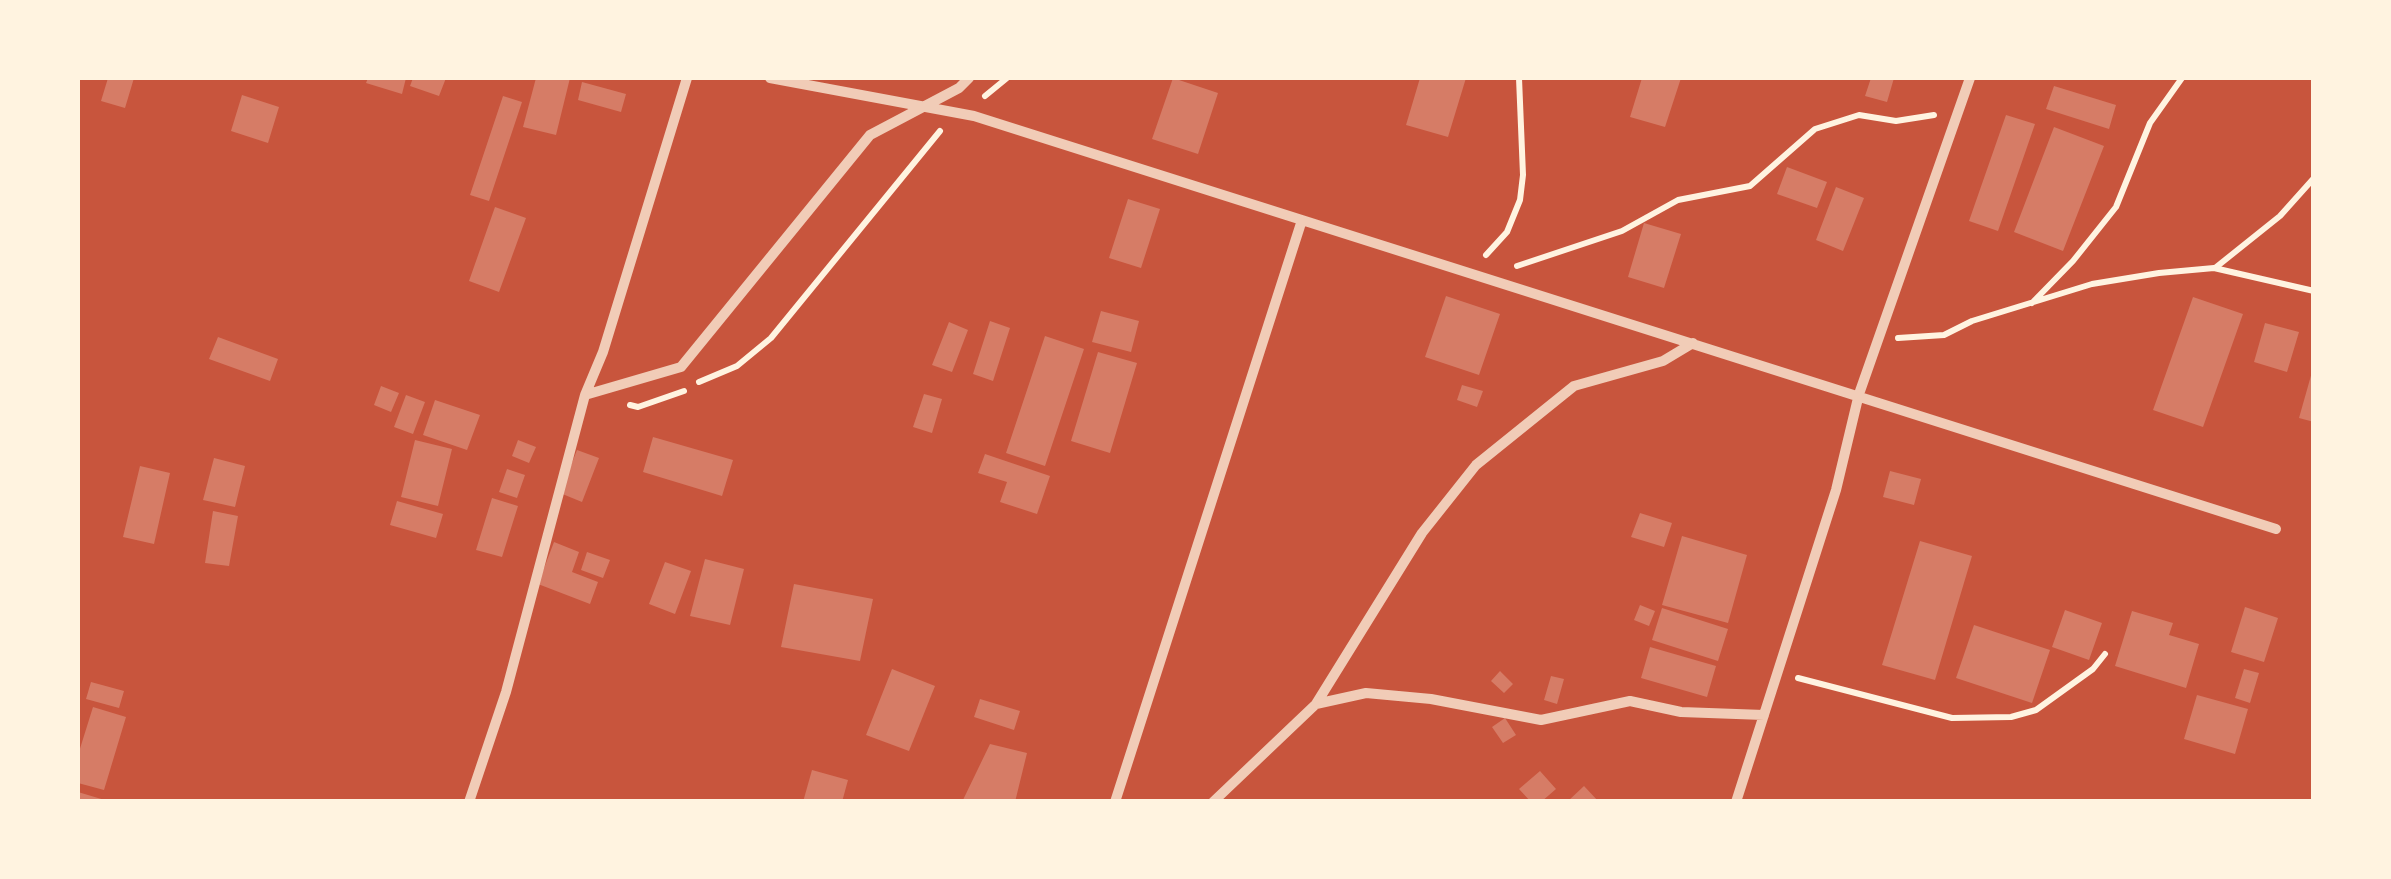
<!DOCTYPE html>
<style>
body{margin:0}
#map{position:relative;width:2391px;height:879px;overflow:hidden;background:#c8553d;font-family:Arial,sans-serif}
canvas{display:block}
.frame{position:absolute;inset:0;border:80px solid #fff3e0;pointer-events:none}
</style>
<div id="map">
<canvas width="2391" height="879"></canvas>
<div class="frame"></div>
</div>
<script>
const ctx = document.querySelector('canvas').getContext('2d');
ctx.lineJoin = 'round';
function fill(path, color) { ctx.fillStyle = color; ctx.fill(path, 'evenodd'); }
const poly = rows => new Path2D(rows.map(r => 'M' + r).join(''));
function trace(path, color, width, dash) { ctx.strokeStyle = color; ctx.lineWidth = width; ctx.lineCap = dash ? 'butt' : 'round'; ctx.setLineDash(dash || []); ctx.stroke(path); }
fill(poly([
 [108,78,134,78,125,108,101,101],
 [368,78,406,78,402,94,366,83],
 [413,78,446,78,439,96,410,86],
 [536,78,570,78,556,135,523,127],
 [1173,78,1218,93,1198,154,1152,139],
 [1420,78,1466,78,1448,137,1406,125],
 [1642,78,1681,78,1665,127,1630,117],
 [1871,78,1894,78,1887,102,1865,96],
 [582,82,626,94,621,112,578,100],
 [2054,86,2116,105,2109,129,2046,109],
 [242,95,279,107,268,143,231,131],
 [503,96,522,102,489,201,470,195],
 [2006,115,2035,124,1998,231,1969,221],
 [2054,127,2104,146,2063,251,2014,232],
 [1787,167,1827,182,1817,208,1777,194],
 [1836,187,1864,198,1843,251,1816,240],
 [1128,199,1160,209,1141,268,1109,258],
 [495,207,526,218,499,292,469,281],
 [1644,223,1681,234,1664,288,1628,277],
 [1446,296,1500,314,1479,375,1425,357],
 [2193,297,2243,314,2203,427,2153,410],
 [1101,311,1139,321,1131,352,1092,342],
 [990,321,1010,328,993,381,973,374],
 [949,322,968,330,952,372,932,365],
 [2265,323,2299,332,2287,372,2254,362],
 [1045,336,1084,349,1045,466,1006,453],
 [218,337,278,359,270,381,209,359],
 [1098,352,1137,363,1110,453,1071,441],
 [2312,372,2314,372,2314,422,2299,418],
 [1462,385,1483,391,1477,407,1457,400],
 [381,386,399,393,391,412,374,405],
 [924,394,942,399,932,433,913,427],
 [406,395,425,402,413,434,394,427],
 [435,400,480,415,467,450,423,435],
 [653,437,733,460,722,496,643,472],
 [415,440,452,449,438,506,401,497],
 [518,440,536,447,529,463,512,456],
 [577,450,599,458,582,502,560,493],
 [985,454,1050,476,1037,514,1000,502,1007,482,978,473],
 [214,458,245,466,235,507,203,500],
 [140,466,170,473,154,544,123,537],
 [507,469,525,475,517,498,499,492],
 [1890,471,1921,479,1914,505,1883,497],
 [492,498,518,506,502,557,476,550],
 [397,501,443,514,436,538,390,525],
 [213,511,238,516,229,566,205,563],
 [1640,513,1672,523,1664,547,1631,537],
 [1682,536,1747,555,1728,623,1662,605],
 [1920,541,1972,556,1935,680,1882,665],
 [554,542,579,552,572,572,598,582,590,604,538,584],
 [587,552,610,560,603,578,581,570],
 [705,559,744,569,730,625,690,616],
 [665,562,691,571,675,614,649,604],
 [794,584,873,599,860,661,781,647],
 [1640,605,1655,611,1649,626,1634,620],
 [2245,607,2278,618,2264,662,2231,652],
 [1662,608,1728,629,1718,661,1652,640],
 [2065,610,2102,623,2089,660,2052,647],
 [2132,611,2173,623,2169,635,2199,644,2186,688,2115,666],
 [1974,625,2050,650,2032,703,1956,678],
 [1650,647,1716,666,1707,697,1641,678],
 [892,669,935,686,909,751,866,735],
 [2244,669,2259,673,2250,703,2235,698],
 [1500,671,1513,684,1504,693,1491,681],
 [1551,676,1564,679,1557,704,1544,700],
 [91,682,124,691,119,708,86,699],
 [2197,695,2248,709,2235,754,2184,739],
 [980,699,1020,711,1014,730,974,717],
 [93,707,126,717,104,790,78,783,78,755],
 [1505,718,1516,735,1503,743,1492,727],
 [990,744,1027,753,1015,802,962,802],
 [812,770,848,780,842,802,803,802],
 [1540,771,1556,789,1541,802,1531,802,1519,789],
 [1584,786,1599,802,1567,802],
 [78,792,108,801,108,802,78,802]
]), '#d67c66');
trace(poly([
 [985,96,1007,78],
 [1486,255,1507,232,1520,200,1523,175,1519,78],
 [1517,266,1622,231,1678,200,1750,186,1815,129,1859,115,1896,121,1934,115],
 [2215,268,2280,216,2314,178],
 [2032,303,2073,261,2116,207,2150,123,2182,78],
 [1898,338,1944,335,1972,321,2092,284,2159,273,2214,268,2314,291],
 [699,382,737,366,771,338,940,131],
 [630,405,638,407,684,391],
 [1798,678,1952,718,2011,717,2036,710,2093,669,2105,654]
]), '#fff3e0', 6);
trace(poly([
 [770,78,974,116,2276,529],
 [585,395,603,352,687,78],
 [1316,704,1366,693,1431,699,1541,720,1630,701,1681,712,1764,715],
 [469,802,506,692,585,395,681,367,870,135,959,88,969,78],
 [1115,802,1302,220],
 [1213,802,1316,704,1422,533,1476,465,1574,386,1663,361,1693,343],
 [1736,802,1836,490,1859,394,1970,78]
]), '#f1ccb7', 10);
</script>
